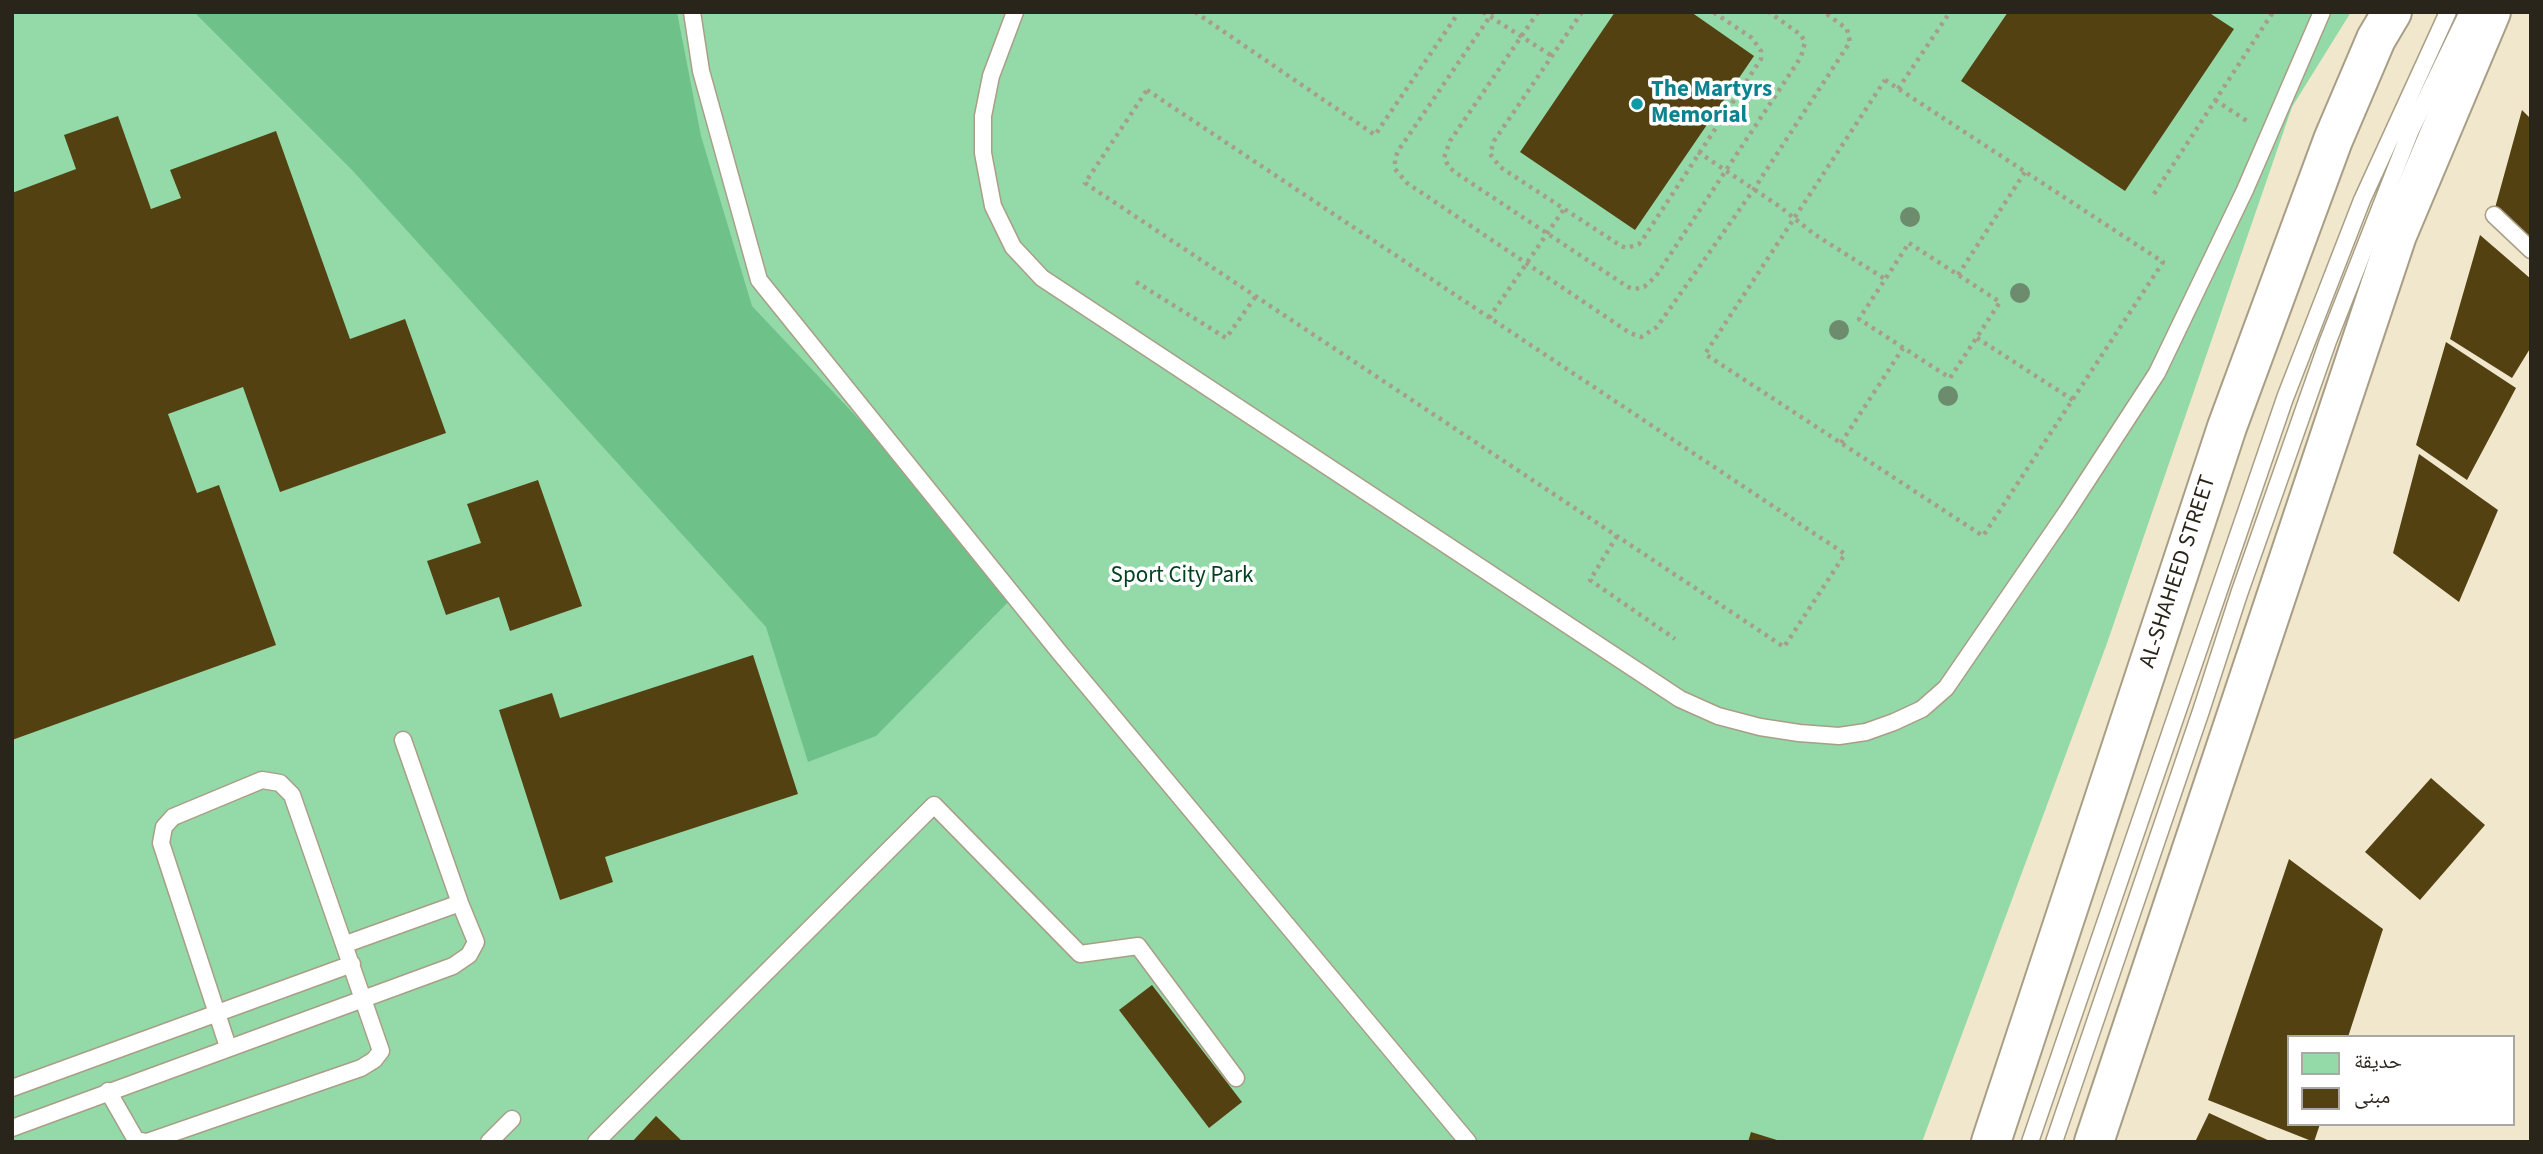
<!DOCTYPE html>
<meta charset="utf-8">
<style>
body{margin:0}
#map{position:relative;width:2543px;height:1154px;overflow:hidden;background:#f1e7cd;font-family:"Source Sans 3","Noto Naskh Arabic",sans-serif}
canvas{display:block}
.frame{position:absolute;inset:0;border:14px solid #29251b;pointer-events:none}
.legend{position:absolute;left:2287px;top:1035px;width:228px;height:91px;box-sizing:border-box;background:#fff;border:2px solid #a9a8a4;margin:0;padding:9px 12px;list-style:none;font-size:21px;color:#29251b}
.legend li{display:flex;align-items:center;gap:14px;height:35px}
.legend b{width:35px;border:2px solid #a9a8a4}
</style>
<div id="map">
<canvas width="2543" height="1154"></canvas>
<div class="frame"></div>
<ul class="legend">
<li><b style="height:19px;background:#94daa9"></b>حديقة</li>
<li><b style="height:19px;background:#534111"></b>مبنى</li>
</ul>
</div>
<script>
const ctx = document.querySelector('canvas').getContext('2d');
ctx.lineJoin = 'round';
function fill(path, color) { ctx.fillStyle = color; ctx.fill(path, 'evenodd'); }
const poly = rows => new Path2D(rows.map(r => 'M' + r).join(''));
function trace(path, color, width, dash) { ctx.strokeStyle = color; ctx.lineWidth = width; ctx.lineCap = dash ? 'butt' : 'round'; ctx.setLineDash(dash || []); ctx.stroke(path); }
function write(font, color, halo, rows, align = 'center') {
  ctx.font = font + ' "Source Sans 3",sans-serif'; ctx.lineWidth = 7; ctx.setLineDash([]); ctx.textBaseline = 'middle'; ctx.strokeStyle = halo; ctx.fillStyle = color; for (const [text, x, y, turn = 0] of rows) {
    ctx.save(); ctx.translate(x, y); ctx.rotate((+turn || 0) * Math.PI / 180); ctx.textAlign = isNaN(turn) ? turn : align; if (halo) ctx.strokeText(text, 0, 0); ctx.fillText(text, 0, 0); ctx.restore();
  }
}
fill(poly([
 [12,12,2351,12,2292,107,2106,646,1922,1142,12,1142]
]), '#94daa9');
fill(poly([
 [194,12,677,12,701,136,752,306,1020,590,876,736,808,762,766,627,352,170]
]), '#6fc18a');
fill(poly([
 [1615,12,1691,12,1754,56,1635,230,1520,152],
 [2008,12,2208,12,2234,29,2125,191,1961,81],
 [2522,110,2531,119,2531,244,2495,208],
 [118,116,151,209,181,198,170,170,276,131,350,339,405,319,446,433,280,492,243,387,168,414,197,493,219,485,276,645,12,740,12,193,76,169,64,135],
 [2480,235,2531,279,2531,347,2512,378,2450,339],
 [2446,342,2516,388,2467,480,2416,445],
 [2419,454,2498,510,2459,602,2393,553],
 [538,480,582,606,510,631,499,597,446,615,427,561,481,543,467,504],
 [753,655,798,794,605,857,613,882,560,900,499,710,552,693,560,718],
 [2431,778,2485,825,2420,900,2365,852],
 [2289,859,2383,929,2348,1037,2289,1037,2289,1124,2320,1124,2314,1142,2208,1100],
 [1152,985,1242,1102,1209,1128,1119,1010],
 [2209,1113,2272,1142,2195,1142],
 [656,1116,683,1142,632,1142],
 [1751,1132,1780,1141,1780,1142,1748,1142]
]), '#534111');
const service = poly([
 [692,12,701,71,759,280,1060,653,1468,1142],
 [1015,12,991,76,983,116,983,153,993,206,1013,247,1042,278,1680,699,1718,716,1760,727,1799,733,1839,736,1866,732,1894,722,1922,709,1946,688,2068,510,2157,373,2245,190,2322,12],
 [2494,215,2531,250],
 [346,944,460,903],
 [12,1088,352,964],
 [108,1091,136,1140,147,1142,361,1068,374,1060,381,1051,292,795,280,783,262,780,173,817,164,827,161,843,228,1047],
 [12,1128,453,966,469,955,476,942,460,903,403,740],
 [489,1142,512,1119],
 [596,1142,934,805,1080,954,1138,946,1236,1078],
 [2030,1142,2285,398,2362,200,2448,12],
 [2054,1142,2201,711,2239,594,2328,341,2410,132,2468,12]
]);
const trunk = poly([
 [1991,1142,2227,427,2333,140,2376,39,2392,12],
 [2094,1142,2397,235,2491,12]
]);
trace(service, '#a89e86', 19);
trace(trunk, '#a89e86', 42);
trace(poly([
 [1195,12,1375,135,1459,12],
 [1483,12,1552,56],
 [1493,12,1398,151,1395,159,1395,169,1407,183,1630,333,1641,337,1657,327,1754,189,1846,48,1850,42,1847,29,1824,12],
 [1538,12,1450,141,1444,158,1449,167,1456,173,1628,287,1635,289,1644,287,1656,276,1801,57,1805,42,1801,35,1769,12],
 [1582,12,1494,141,1490,154,1500,167,1621,246,1627,248,1639,244,1643,239,1761,59,1761,51,1752,38,1713,12],
 [1885,80,2163,262,1983,536,1705,354,1885,80],
 [1898,89,1950,12],
 [1147,90,1845,554,1784,647,1085,183,1147,90],
 [2215,100,2247,121],
 [1698,152,1779,206,1814,234,1885,279],
 [2154,194,2273,12],
 [1909,243,2000,302,1950,378,1859,319,1909,243],
 [1958,275,2025,172],
 [1136,282,1226,338,1256,296],
 [1489,318,1564,209],
 [1977,338,2073,400],
 [1841,443,1903,348],
 [1617,536,1590,580,1675,639]
]), '#a69e8a', 4.5, [3.5, 5]);
trace(service, '#fff', 16);
trace(trunk, '#fff', 38);
ctx.fillStyle = '#6c8c6d';
for (const [x, y] of [
 [1910,217],
 [2020,293],
 [1839,330],
 [1948,396]
]) { ctx.beginPath(); ctx.arc(x, y, 10, 0, 2 * Math.PI); ctx.fill(); }
for (const [x, y, r, color] of [
 [1637,104,7,"#0f9aa8"]
]) { const dot = new Path2D(); dot.arc(x, y, r, 0, 2 * Math.PI); ctx.fillStyle = color; ctx.fill(dot); trace(dot, '#fff', 2.5); }
write('bold 23px', '#0d838f', '#fff', [
 ["The Martyrs",1651,91],
 ["Memorial",1651,117]
], 'left');
write('23px', '#29251b', '#fff', [
 ["AL-SHAHEED STREET",2179,572,-72]
]);
write('23px', '#00421f', '#fff', [
 ["Sport City Park",1182,577]
]);
</script>
